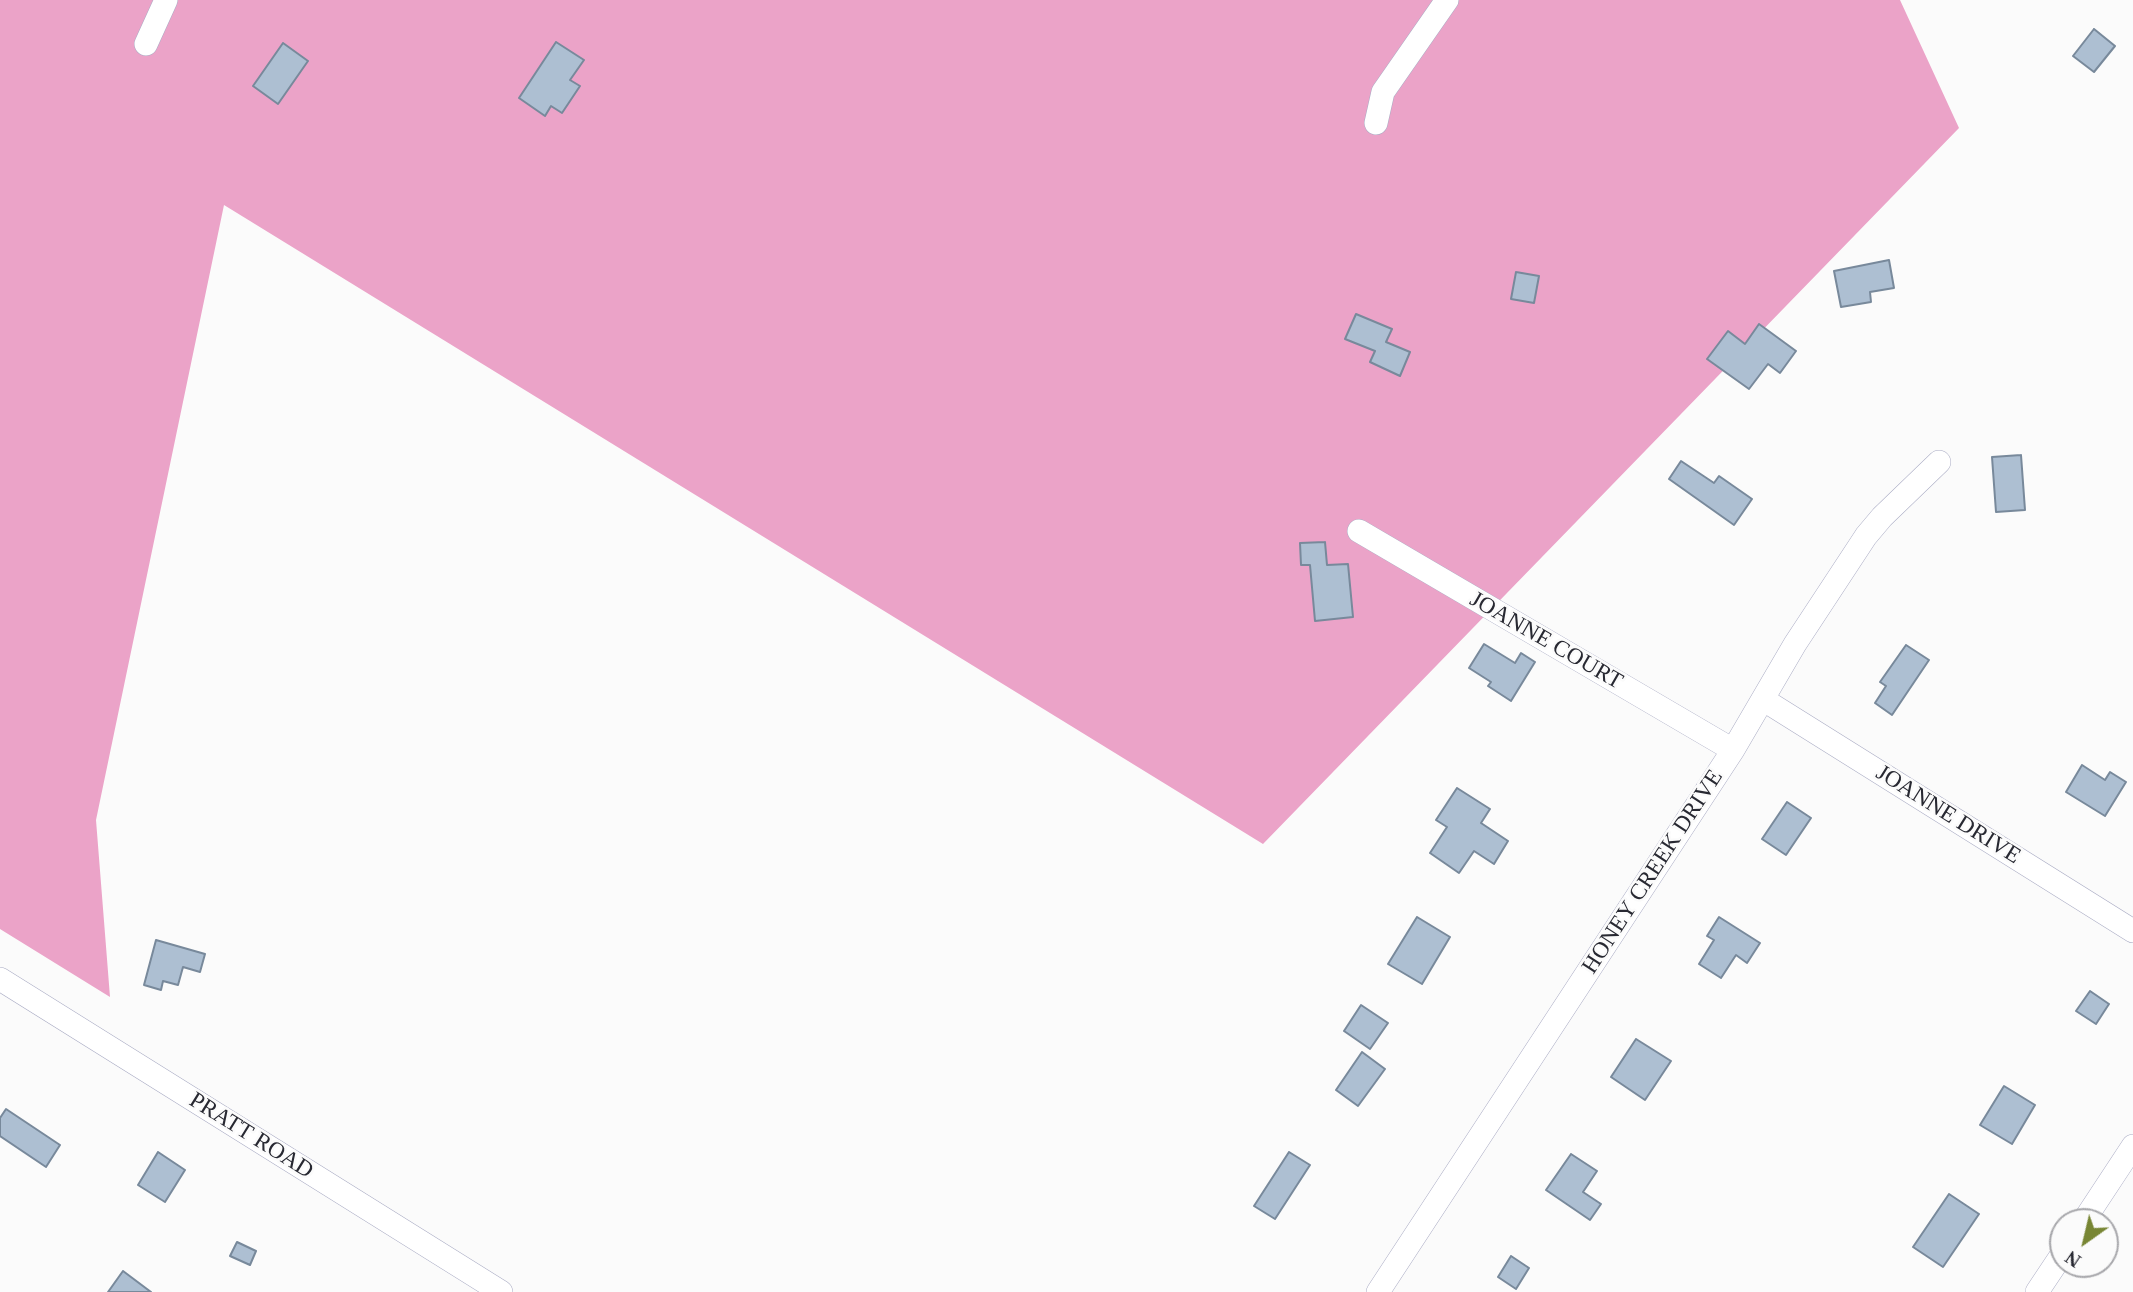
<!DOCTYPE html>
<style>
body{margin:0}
#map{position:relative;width:2133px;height:1292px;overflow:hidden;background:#fbfbfb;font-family:Georgia,serif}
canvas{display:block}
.north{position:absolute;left:2049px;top:1208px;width:70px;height:70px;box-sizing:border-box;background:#fbfbfb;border:2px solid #a7a7ab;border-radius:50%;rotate:214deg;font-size:19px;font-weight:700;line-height:28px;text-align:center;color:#282932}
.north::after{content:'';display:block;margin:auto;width:24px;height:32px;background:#788634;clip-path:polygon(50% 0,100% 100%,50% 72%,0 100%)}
</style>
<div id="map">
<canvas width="2133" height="1292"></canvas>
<div class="north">N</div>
</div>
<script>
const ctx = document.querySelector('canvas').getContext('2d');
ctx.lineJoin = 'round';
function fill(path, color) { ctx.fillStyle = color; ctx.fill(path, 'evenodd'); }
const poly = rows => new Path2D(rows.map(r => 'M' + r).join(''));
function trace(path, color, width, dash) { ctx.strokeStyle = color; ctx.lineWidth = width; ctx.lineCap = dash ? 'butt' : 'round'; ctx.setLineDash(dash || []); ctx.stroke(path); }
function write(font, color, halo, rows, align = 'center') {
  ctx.font = font + ' Georgia,serif'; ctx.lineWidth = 5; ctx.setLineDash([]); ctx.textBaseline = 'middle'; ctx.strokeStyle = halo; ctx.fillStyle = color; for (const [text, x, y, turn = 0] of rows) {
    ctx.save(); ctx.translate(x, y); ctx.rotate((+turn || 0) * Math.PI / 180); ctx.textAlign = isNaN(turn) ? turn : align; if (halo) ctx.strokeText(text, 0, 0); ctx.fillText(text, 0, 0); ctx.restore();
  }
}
fill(poly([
 [0,0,1900,0,1959,128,1263,844,224,205,96,820,110,997,0,929]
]), '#eba3c8');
const building = poly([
 [2094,29,2115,46,2094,72,2073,56,2094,29],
 [556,42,584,60,570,80,580,86,562,113,551,106,545,116,519,98,556,42],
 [283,43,308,61,278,104,253,86,283,43],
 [1889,260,1894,288,1870,292,1871,302,1841,307,1834,271,1889,260],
 [1516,272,1539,276,1534,303,1511,299,1516,272],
 [1356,314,1392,329,1386,342,1410,352,1400,376,1370,362,1375,351,1345,339,1356,314],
 [1759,324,1796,351,1780,373,1768,364,1749,389,1707,359,1728,331,1745,344,1759,324],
 [2021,455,2025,510,1996,512,1992,457,2021,455],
 [1681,461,1714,483,1719,476,1752,499,1734,525,1669,479,1681,461],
 [1325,542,1327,565,1348,564,1353,617,1315,621,1310,565,1301,565,1300,543,1325,542],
 [1484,644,1515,663,1521,653,1535,662,1511,701,1488,686,1491,682,1469,668,1484,644],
 [1906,645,1929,660,1892,715,1875,703,1886,686,1880,682,1906,645],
 [2082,765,2105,780,2110,772,2126,782,2105,816,2066,792,2082,765],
 [1457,788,1490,809,1481,823,1508,841,1494,864,1474,851,1459,873,1430,853,1447,827,1436,820,1457,788],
 [1787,802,1811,818,1786,855,1762,839,1787,802],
 [1417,917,1450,937,1422,984,1388,964,1417,917],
 [1719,917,1760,943,1747,963,1736,955,1721,978,1699,964,1714,940,1707,936,1719,917],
 [156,940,205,954,200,972,183,967,178,985,163,981,161,990,144,985,156,940],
 [2090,991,2109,1004,2096,1024,2076,1011,2090,991],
 [1361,1005,1388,1023,1370,1049,1344,1031,1361,1005],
 [1636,1039,1671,1061,1645,1100,1611,1077,1636,1039],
 [1362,1052,1385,1069,1358,1106,1336,1090,1362,1052],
 [2004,1086,2035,1105,2012,1144,1980,1125,2004,1086],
 [6,1109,60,1145,46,1167,0,1136,0,1118,6,1109],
 [158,1152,185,1170,165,1202,138,1185,158,1152],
 [1289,1152,1310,1165,1275,1219,1254,1206,1289,1152],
 [1571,1154,1597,1171,1583,1192,1601,1204,1590,1220,1546,1190,1571,1154],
 [1949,1194,1979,1214,1943,1267,1913,1247,1949,1194],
 [237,1242,256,1251,250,1265,230,1256,237,1242],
 [1511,1256,1529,1268,1516,1289,1498,1277,1511,1256],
 [123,1271,151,1292,108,1292,123,1271]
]);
fill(building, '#adbfd2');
trace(building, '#78899b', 2);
const minor = poly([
 [146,44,166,0],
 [1376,123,1383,92,1447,0],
 [1359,531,1733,750],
 [1764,700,2133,931],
 [0,979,501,1292],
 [2083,1222,2133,1146],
 [1378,1292,1733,750,1795,644,1866,536,1882,517,1939,462],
 [2037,1292,2063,1253]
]);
trace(minor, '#aaacc4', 24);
trace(minor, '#fff', 23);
write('23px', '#282932', '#fbfbfb', [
 ["JOANNE COURT",1546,641,30],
 ["JOANNE DRIVE",1948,815,32],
 ["HONEY CREEK DRIVE",1653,872,-57],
 ["PRATT ROAD",251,1136,32]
]);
</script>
